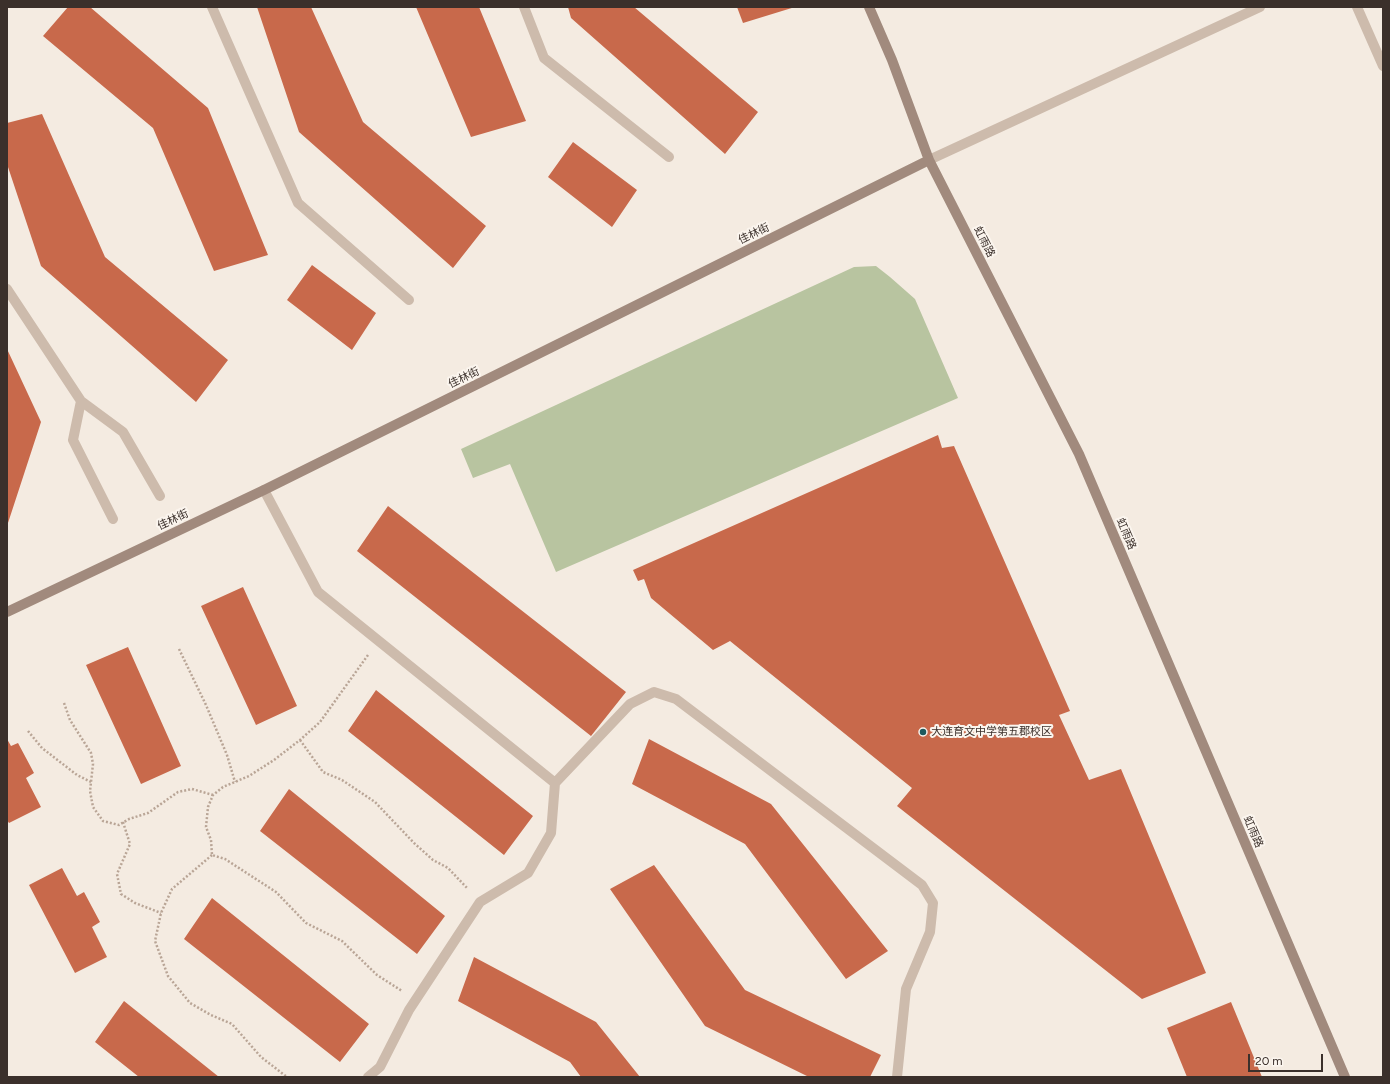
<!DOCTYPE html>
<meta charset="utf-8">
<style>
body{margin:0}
#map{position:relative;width:1390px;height:1084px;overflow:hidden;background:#f4ebe1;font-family:Figtree,sans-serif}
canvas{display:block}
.frame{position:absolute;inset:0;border:8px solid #3b302b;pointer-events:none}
.scale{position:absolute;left:1248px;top:1054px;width:75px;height:18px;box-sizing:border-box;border:2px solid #3b302b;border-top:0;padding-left:5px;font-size:12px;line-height:14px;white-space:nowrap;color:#3b302b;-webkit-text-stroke:3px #fbf5ee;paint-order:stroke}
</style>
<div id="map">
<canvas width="1390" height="1084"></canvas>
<div class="frame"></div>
<div class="scale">20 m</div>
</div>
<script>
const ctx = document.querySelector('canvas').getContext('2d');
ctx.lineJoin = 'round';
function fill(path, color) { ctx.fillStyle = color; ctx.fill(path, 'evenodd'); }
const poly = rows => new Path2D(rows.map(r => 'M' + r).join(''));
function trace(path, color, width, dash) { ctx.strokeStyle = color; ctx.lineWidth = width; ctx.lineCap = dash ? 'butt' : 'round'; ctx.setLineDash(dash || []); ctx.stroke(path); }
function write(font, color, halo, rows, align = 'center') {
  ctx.font = font + ' Figtree,"Noto Sans SC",sans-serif'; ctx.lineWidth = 4; ctx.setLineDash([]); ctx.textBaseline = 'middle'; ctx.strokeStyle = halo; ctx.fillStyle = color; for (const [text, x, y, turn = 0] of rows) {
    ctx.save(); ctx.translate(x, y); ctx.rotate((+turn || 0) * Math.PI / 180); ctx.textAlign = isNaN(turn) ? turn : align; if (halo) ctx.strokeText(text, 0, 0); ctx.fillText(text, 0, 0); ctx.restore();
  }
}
fill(poly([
 [876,266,890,277,915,299,958,398,556,572,510,464,473,478,461,449,854,267]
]), '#b8c4a0');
fill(poly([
 [68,7,90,7,208,108,268,255,214,271,153,128,43,36],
 [257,7,311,7,363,122,486,226,453,268,299,132],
 [416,7,479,7,526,121,471,137],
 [568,7,634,7,758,112,725,154,571,18],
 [737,7,795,7,743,23],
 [42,114,105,257,228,360,196,402,41,266,7,164,7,123],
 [573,142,637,190,612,227,548,177],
 [312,265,376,313,352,350,287,300],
 [7,349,41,422,7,526],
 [938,435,942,448,954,446,1070,711,1059,715,1089,780,1121,769,1206,973,1142,999,897,806,912,788,730,641,713,650,651,598,644,579,638,581,633,570],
 [388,506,626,692,591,736,357,551],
 [243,587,297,706,256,725,201,606],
 [128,647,181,766,141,784,86,665],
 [376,690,533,816,504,855,348,731],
 [7,739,11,746,18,743,34,773,26,778,41,807,9,823,7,820],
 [649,739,771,804,888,951,846,979,745,844,632,784],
 [289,789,445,916,417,954,260,831],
 [654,865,745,990,881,1055,870,1077,809,1077,705,1026,610,889],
 [62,868,77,896,84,892,100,922,92,927,107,957,75,973,29,885],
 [212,898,369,1024,340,1062,184,939],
 [474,957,596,1022,640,1077,581,1077,570,1062,458,1001],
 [124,1001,219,1077,139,1077,95,1042],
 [1231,1002,1262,1077,1187,1077,1167,1028]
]), '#c8694b');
trace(poly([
 [179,649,206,705,227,755,235,782],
 [368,655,320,722,300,740,274,760,249,776,223,787,213,795,208,807,206,827,211,840,212,855,225,859,276,892,306,923,342,941,377,975,402,991],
 [64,703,70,720,91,753,93,764,90,791,93,807,103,821,119,825,129,819,148,813,178,792,192,789,213,795],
 [28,731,42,748,77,775,91,782],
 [300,740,323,772,342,780,375,802,414,843,433,860,448,868,468,889],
 [123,822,130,844,117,874,121,894,135,903,161,913],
 [212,855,172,889,161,913,155,941,168,976,190,1003,211,1015,232,1024,261,1057,287,1077]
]), '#b9a596', 2.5, [2, 2]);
trace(poly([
 [212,7,298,203,409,300],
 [524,7,544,58,669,157],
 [1357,7,1383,66],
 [929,160,1260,7],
 [7,289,81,401,123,432,160,496],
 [81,401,73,440,113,519],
 [264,490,318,592,555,783,551,833,528,873,480,902,409,1010,380,1067,368,1077],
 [555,783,630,704,654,692,676,699,922,885,933,903,930,932,906,989,897,1077]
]), '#cdbbac', 10);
trace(poly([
 [869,7,892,60,929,160,1079,454,1345,1077],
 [7,612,264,490,929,160]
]), '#a18a7d', 10);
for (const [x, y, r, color] of [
 [923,732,4,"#1f5a5e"]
]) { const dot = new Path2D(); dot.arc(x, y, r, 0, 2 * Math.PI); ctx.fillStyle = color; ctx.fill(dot); trace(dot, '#fbf5ee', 1.5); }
write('11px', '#3b302b', '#fbf5ee', [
 ["佳林街",754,234,-26],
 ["虹雨路",984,242,63],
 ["佳林街",464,378,-26],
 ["佳林街",173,520,-25],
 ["虹雨路",1126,534,67],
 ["虹雨路",1253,832,67]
]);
write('11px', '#3b302b', '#fbf5ee', [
 ["大连育文中学第五郡校区",931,732]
], 'left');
</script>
